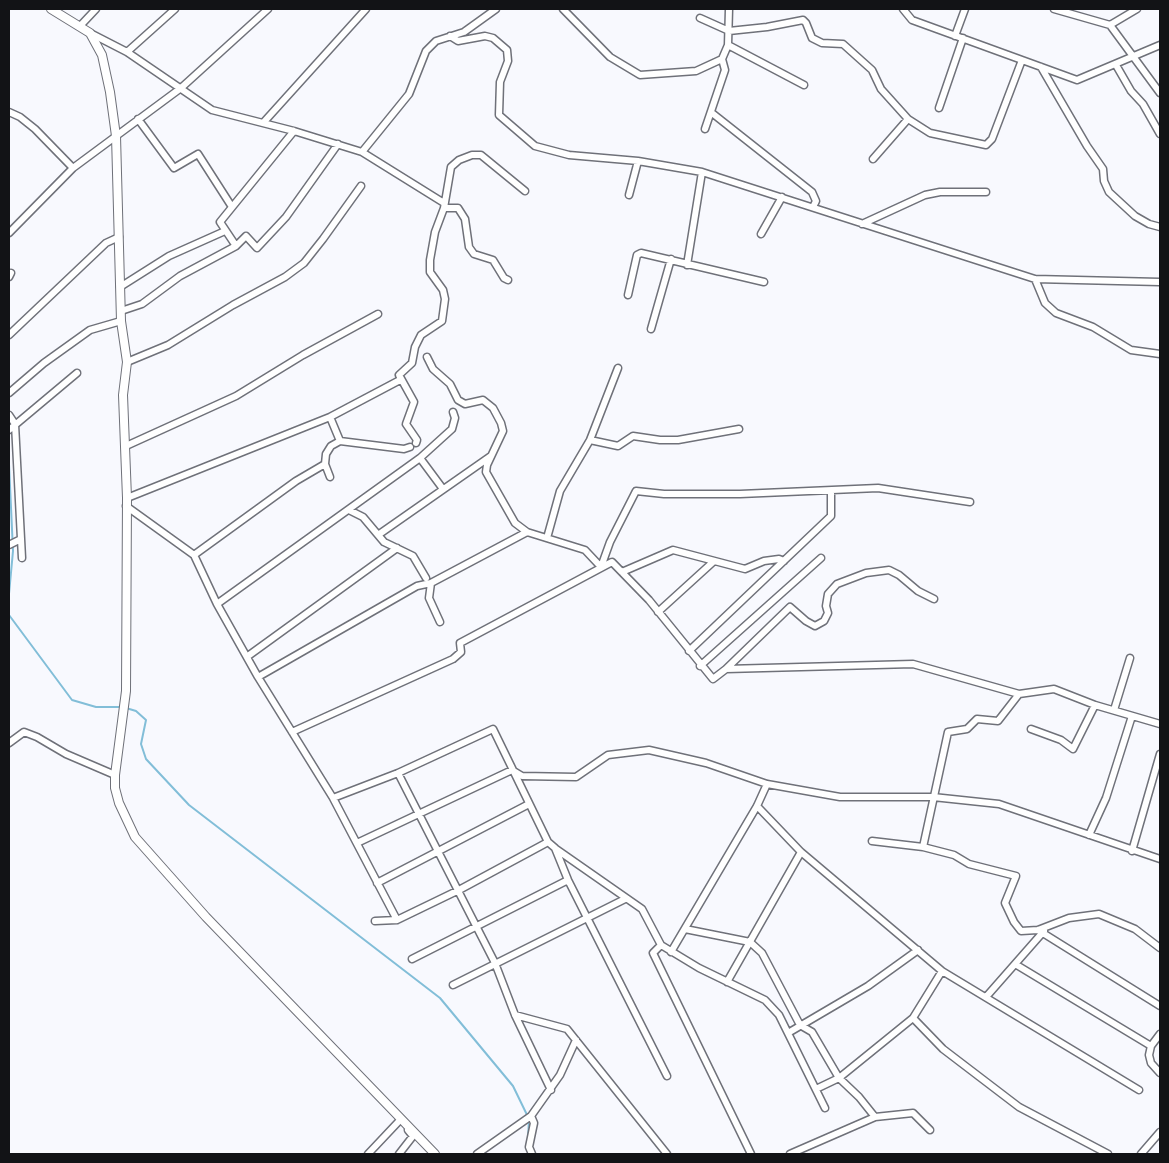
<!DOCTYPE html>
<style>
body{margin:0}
#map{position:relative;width:1169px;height:1163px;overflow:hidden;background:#f8f9fe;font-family:"Alegreya Sans",sans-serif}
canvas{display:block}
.frame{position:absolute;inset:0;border:10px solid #121316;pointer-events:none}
</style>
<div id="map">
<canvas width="1169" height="1163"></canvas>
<div class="frame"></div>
</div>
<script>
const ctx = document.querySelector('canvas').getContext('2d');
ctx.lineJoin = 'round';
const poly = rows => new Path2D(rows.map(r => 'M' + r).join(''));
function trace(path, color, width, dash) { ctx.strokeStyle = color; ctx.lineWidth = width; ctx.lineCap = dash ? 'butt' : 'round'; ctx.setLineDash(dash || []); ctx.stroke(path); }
trace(poly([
 [9,464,13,551,9,594],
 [9,615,72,700,96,707,121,707],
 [126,708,136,711,146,720,141,744,146,759,189,805,440,998,513,1086,529,1119,528,1139]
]), '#82bed8', 2);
const minor = poly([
 [563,9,610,57,640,75,696,71,722,59,728,45,729,9],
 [903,9,912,20,1077,80,1160,45],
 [1054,9,1110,25,1160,93],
 [700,18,729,31,767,27,803,20,806,23,812,38,822,43,843,44,872,70,881,89,908,119,930,133,986,145,992,139,1022,60],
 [1110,25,1137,9],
 [80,26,96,9],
 [90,33,127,52,212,110,294,131,362,152,409,94,426,51,436,41,464,32,496,9],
 [450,36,458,41,485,36,493,38,507,50,508,61,500,82,499,115,535,146,569,155,638,161,702,172,1035,279,1160,282],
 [955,36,965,9],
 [728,45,804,85],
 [127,52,175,9],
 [1116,65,1131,91,1143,104,1160,134],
 [1041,67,1087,146,1103,169,1104,181,1109,192,1135,216,1149,224,1160,227],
 [939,108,963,38],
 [9,112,20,117,35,129,73,168],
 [712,113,812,192,816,201,813,207],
 [138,119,174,168,198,154,232,207],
 [263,123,366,9],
 [705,129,725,70,722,59],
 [362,152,444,203],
 [873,159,908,119],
 [629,195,638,161],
 [444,208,458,208,465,219,469,247,474,254,493,260,504,278,508,280],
 [862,224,925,195,940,192,986,192],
 [9,233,73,168,181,88,268,9],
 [761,234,782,197],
 [236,246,220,222,294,131],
 [687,265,702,172],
 [9,277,11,273],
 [1035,279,1045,303,1056,313,1093,327,1131,350,1160,354],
 [120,287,169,256,225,231],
 [628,295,637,255,641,253,764,282],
 [121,311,142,304,180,276,236,246,246,236,257,248,286,217,338,144],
 [651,329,671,259],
 [9,335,106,243,119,237],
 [427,357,433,369,450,384,458,400,465,404,483,400,493,408,501,423,503,431,487,465,486,472,515,523,527,532,585,550,601,567],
 [127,362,168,345,233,305,285,277,304,263,323,239,361,186],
 [9,393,44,363,90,330,121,321],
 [9,415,15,424,22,558],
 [330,417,340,441],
 [9,430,77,373],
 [590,440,618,446,633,436,660,440,678,440,739,429],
 [416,443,417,440,406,424,414,402,399,375,412,363,415,347,421,335,442,321,445,299,443,290,430,272,430,260,435,232,444,208,451,167,459,160,472,155,481,155,525,191],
 [126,446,236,396,303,355,378,314],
 [420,458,443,489],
 [330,477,325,464,326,454,331,446,340,441,404,449,410,447],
 [127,498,330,417,400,380],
 [126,506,194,555,217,604,258,677,333,798,397,920],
 [349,510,363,517,384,542,413,556,426,578],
 [378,535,491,456],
 [547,538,560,491,590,440,618,368],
 [9,545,21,539],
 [194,555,296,481,325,464],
 [601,567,610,542,636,491,664,494,740,494,878,488,970,502],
 [622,572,673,550,745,569,764,561,779,559,784,561],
 [431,583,429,598,440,622],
 [217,604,420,458,452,429,455,418,453,412],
 [658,612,713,562],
 [689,651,831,516,831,491],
 [248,656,397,548],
 [700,666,821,558],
 [726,669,790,607,806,621,815,626,824,621,828,613,826,606,828,594,837,584,866,573,889,570,899,575,918,591,934,599],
 [258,677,417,586,431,583,527,532],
 [1114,710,1130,658],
 [1031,729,1061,740,1073,749,1095,705],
 [292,732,453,659,461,652,460,643,612,562,649,600,713,679,726,669,913,664,1019,694],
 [9,743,24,732,37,737,66,754,115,775],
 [398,773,495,963,515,1015,551,1090],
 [333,798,398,773,493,729,548,842,555,848,568,880,667,1076],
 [757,806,801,852,942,971,1139,1090],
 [1089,835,1106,798,1132,716],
 [872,841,923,847,954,855,969,864,1016,876,1005,903,1014,922,1021,931,1038,930,1069,918,1099,914,1135,929,1160,948],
 [357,843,512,770,522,776,576,777,608,755,649,750,706,763,767,784,840,797,933,797,999,804,1160,859],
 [923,847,948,732,967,729,977,719,998,721,1019,694,1054,689,1095,705,1160,724],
 [556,849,642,909,661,945,653,953,751,1154],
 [1132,851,1160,754],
 [377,883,529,804],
 [375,921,397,920,459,890,548,842],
 [685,929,750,942,762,953,800,1025,812,1032,839,1078,859,1097,875,1117],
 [1038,930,1160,1006],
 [661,945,699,968,765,1000,779,1015,825,1108],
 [671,952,757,806,767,784],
 [412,959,568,880],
 [1015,964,1151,1046],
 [727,982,801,852],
 [453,985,625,899],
 [986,997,1044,931],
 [515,1015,567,1029,667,1154],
 [913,1018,943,1049,1019,1107,1108,1154],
 [788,1033,868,986,918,950],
 [1160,1034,1151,1046,1149,1055,1151,1063,1160,1073],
 [816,1089,839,1078,913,1018,942,971],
 [531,1116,534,1123,529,1147,532,1154],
 [368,1154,401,1119],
 [399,1154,413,1136,408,1130],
 [477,1154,531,1116,560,1075,576,1040],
 [790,1154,875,1117,913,1113,930,1130],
 [1141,1154,1160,1132]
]);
const tertiary = poly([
 [51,9,90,33,102,55,110,92,116,136,121,321,127,362,123,395,127,498,126,691,115,775,115,788,119,803,135,837,206,917,435,1154]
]);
trace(minor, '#6f7179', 9);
trace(tertiary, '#6f7179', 10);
trace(minor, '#fff', 6);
trace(tertiary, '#fff', 8);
</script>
